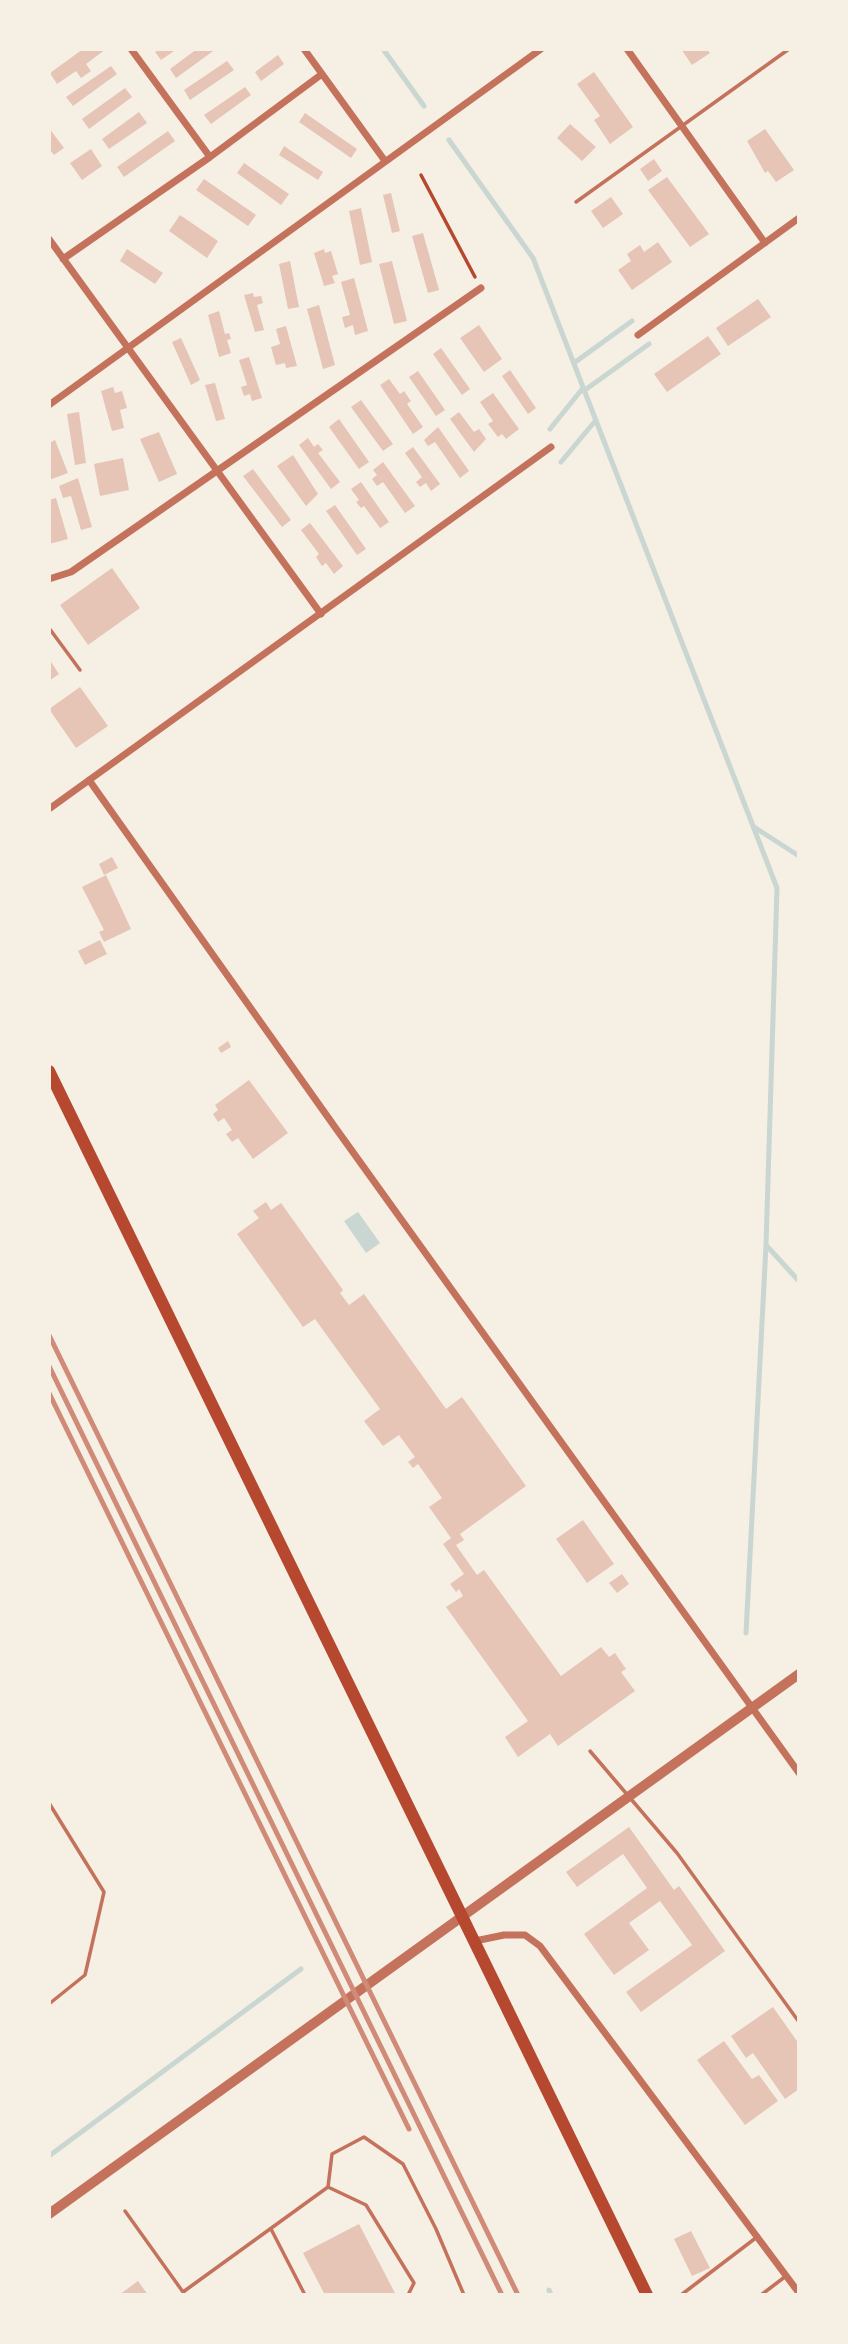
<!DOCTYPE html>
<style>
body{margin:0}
#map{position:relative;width:848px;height:2344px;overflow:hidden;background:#f6efe4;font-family:"Varela Round",sans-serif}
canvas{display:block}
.frame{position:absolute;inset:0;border:51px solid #f6efe4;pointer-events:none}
</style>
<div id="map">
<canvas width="848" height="2344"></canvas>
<div class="frame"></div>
</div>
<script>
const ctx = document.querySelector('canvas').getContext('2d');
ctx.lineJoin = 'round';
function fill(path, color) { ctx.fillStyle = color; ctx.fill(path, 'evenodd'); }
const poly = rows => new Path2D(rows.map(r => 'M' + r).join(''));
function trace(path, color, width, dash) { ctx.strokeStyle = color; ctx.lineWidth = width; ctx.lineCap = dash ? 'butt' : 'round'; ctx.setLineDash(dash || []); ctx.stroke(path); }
fill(poly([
 [358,1212,380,1243,366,1253,344,1221]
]), '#c9d6d2');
trace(poly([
 [383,49,424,106],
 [449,140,533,258,777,888,766,1245,746,1633],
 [574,363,632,321],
 [585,390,649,344],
 [550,429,583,388],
 [561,462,596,420],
 [754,827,799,856],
 [766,1245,798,1280],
 [49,2156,301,1969],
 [549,2290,551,2295]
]), '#c9d6d2', 5);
fill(poly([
 [83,49,106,49,86,64,91,71,81,78,76,71,57,84,50,73],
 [160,49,177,49,161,60,155,52],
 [197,49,216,49,176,78,170,69],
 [681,49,707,49,710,53,692,65],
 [278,55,284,64,261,81,255,72],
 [227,61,234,70,190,100,184,90],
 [111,66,117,74,73,106,66,97],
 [594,72,633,127,610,144,594,120,600,116,577,84],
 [245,87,251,95,211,124,204,115],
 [125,88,132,97,89,129,82,119],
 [139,112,147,123,109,149,102,139],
 [305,113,357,149,351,158,299,122],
 [570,124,596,147,582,161,557,138],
 [49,128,64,148,54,155,49,149],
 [765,129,794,170,776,182,768,171,765,173,747,141],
 [168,131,175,141,124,177,117,167],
 [284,146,323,172,318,180,279,155],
 [91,149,102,166,82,180,70,163],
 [654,159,662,171,648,181,640,169],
 [244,163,289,194,281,205,237,173],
 [667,177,709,234,690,247,648,190],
 [204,179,256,215,248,226,196,190],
 [391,193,400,231,392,233,383,195],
 [611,197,623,214,603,228,591,211],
 [361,208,372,262,360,265,349,211],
 [180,215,218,241,207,258,169,231],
 [423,233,439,290,428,293,412,236],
 [658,242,672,262,632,290,618,270,631,261,627,254,640,245,644,252],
 [127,249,163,273,155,284,120,261],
 [324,249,325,253,331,251,338,274,332,276,335,283,324,286,314,253],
 [290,261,299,307,288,309,279,264],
 [392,261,407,321,394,324,379,264],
 [354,278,368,331,355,335,353,325,345,328,342,317,350,315,341,282],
 [253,293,254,297,261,296,263,303,257,305,264,330,255,332,244,295],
 [758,299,771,317,728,346,716,328],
 [319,305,335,365,323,369,307,309],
 [219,311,225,334,229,333,231,339,227,340,231,353,219,357,208,315],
 [479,325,502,359,484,372,460,338],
 [286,326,297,366,286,368,285,363,276,365,271,347,280,344,276,329],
 [708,336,721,354,667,392,654,374],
 [181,338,200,380,191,385,172,342],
 [441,348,470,389,462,395,433,354],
 [249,357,262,398,252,401,250,394,244,396,241,387,247,385,239,360],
 [510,370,536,408,528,414,502,376],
 [418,371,445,410,436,416,409,377],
 [389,379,400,394,404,391,411,401,407,404,423,427,413,434,380,385],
 [215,383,225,419,216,421,205,385],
 [113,387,115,393,122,391,127,408,120,410,124,428,112,431,101,391],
 [493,393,519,429,506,439,502,434,498,437,488,424,493,421,480,402],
 [361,400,393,444,383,451,351,407],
 [79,412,86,463,75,465,67,414],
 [459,412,474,432,479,429,486,439,474,452,450,419],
 [339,419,369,462,359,469,329,427],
 [438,427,469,471,460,478,435,442,428,446,424,440],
 [159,432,177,474,159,482,140,439],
 [308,438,314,447,318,444,323,450,318,453,340,482,331,489,299,445],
 [55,440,68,473,49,480,49,443],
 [413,447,440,484,431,491,426,483,420,487,416,482,422,477,405,453],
 [293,455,318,494,306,506,277,466],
 [123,458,129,490,100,496,94,464],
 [383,462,415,506,405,513,383,482,377,486,372,479,377,475,373,470],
 [253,469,291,520,282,527,243,476],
 [78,478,92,527,81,530,71,496,63,498,59,486],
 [361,482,389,522,380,528,364,506,361,508,356,502,359,500,351,489],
 [56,498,68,539,49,544,49,500],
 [335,505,366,549,357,555,326,511],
 [310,523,343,566,334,574,326,563,322,566,316,557,319,554,301,530],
 [112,568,140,608,88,645,60,605],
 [49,659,59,674,49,681],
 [80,687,108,726,76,748,49,709],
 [112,857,118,868,104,875,99,864],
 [106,875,131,929,104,942,99,932,104,930,82,887],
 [100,940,107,954,85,965,78,951],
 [228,1041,231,1047,221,1053,218,1048],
 [249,1080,288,1133,253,1159,238,1138,232,1142,226,1134,232,1130,224,1118,218,1122,213,1114,218,1110,215,1105],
 [266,1202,271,1210,281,1203,343,1290,340,1293,349,1305,364,1294,446,1409,462,1397,526,1486,460,1534,464,1540,456,1545,477,1575,484,1570,561,1676,601,1647,609,1657,615,1653,626,1669,621,1672,635,1691,558,1746,550,1734,518,1757,505,1737,528,1721,446,1607,463,1596,459,1589,456,1592,450,1584,464,1574,443,1544,451,1538,429,1507,442,1498,418,1464,413,1468,408,1462,415,1457,399,1435,383,1446,364,1421,380,1409,315,1319,303,1327,237,1234,259,1218,253,1211],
 [583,1520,614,1564,587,1583,556,1539],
 [622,1574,629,1584,617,1593,609,1583],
 [629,1827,674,1890,679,1886,725,1951,641,2012,626,1992,692,1945,660,1901,629,1923,649,1950,614,1975,584,1934,647,1888,623,1854,577,1887,566,1872],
 [773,2007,799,2044,799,2089,785,2099,753,2053,746,2058,731,2036],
 [724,2041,752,2079,759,2075,778,2101,745,2125,697,2060],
 [359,2224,396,2295,325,2295,303,2253],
 [691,2231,710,2268,692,2276,674,2239],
 [138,2281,148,2295,119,2295]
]), '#e6c5b7');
trace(poly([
 [421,175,475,277]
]), '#b5482f', 3.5);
trace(poly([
 [576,202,789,49],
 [49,628,80,670],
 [590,1751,677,1853,799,2022],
 [49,1803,104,1892,85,1975,49,2004],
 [328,2187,366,2205,414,2283,408,2295],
 [125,2211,183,2292],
 [271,2229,305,2295],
 [185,2295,183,2292,328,2187,332,2154,364,2137,403,2164,436,2229,464,2295],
 [681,2295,757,2237],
 [761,2295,786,2276]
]), '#c5725c', 3.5);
trace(poly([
 [131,49,210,157],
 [304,49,385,161],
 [627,49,765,243],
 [49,239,321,614],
 [63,259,210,157,322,74],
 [638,335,799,218],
 [49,405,541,49],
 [49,579,71,572,481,288],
 [89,780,337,1130,799,1773],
 [49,809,551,447],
 [475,1941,504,1935,525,1935,540,1946,799,2293]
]), '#c5725c', 7);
trace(poly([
 [49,2214,799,1674]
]), '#c5725c', 10);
trace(poly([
 [49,1071,647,2295]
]), '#b5482f', 12);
trace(poly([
 [49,1335,518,2295],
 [49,1366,502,2295],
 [49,1393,409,2129]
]), '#cf8b77', 5);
</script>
